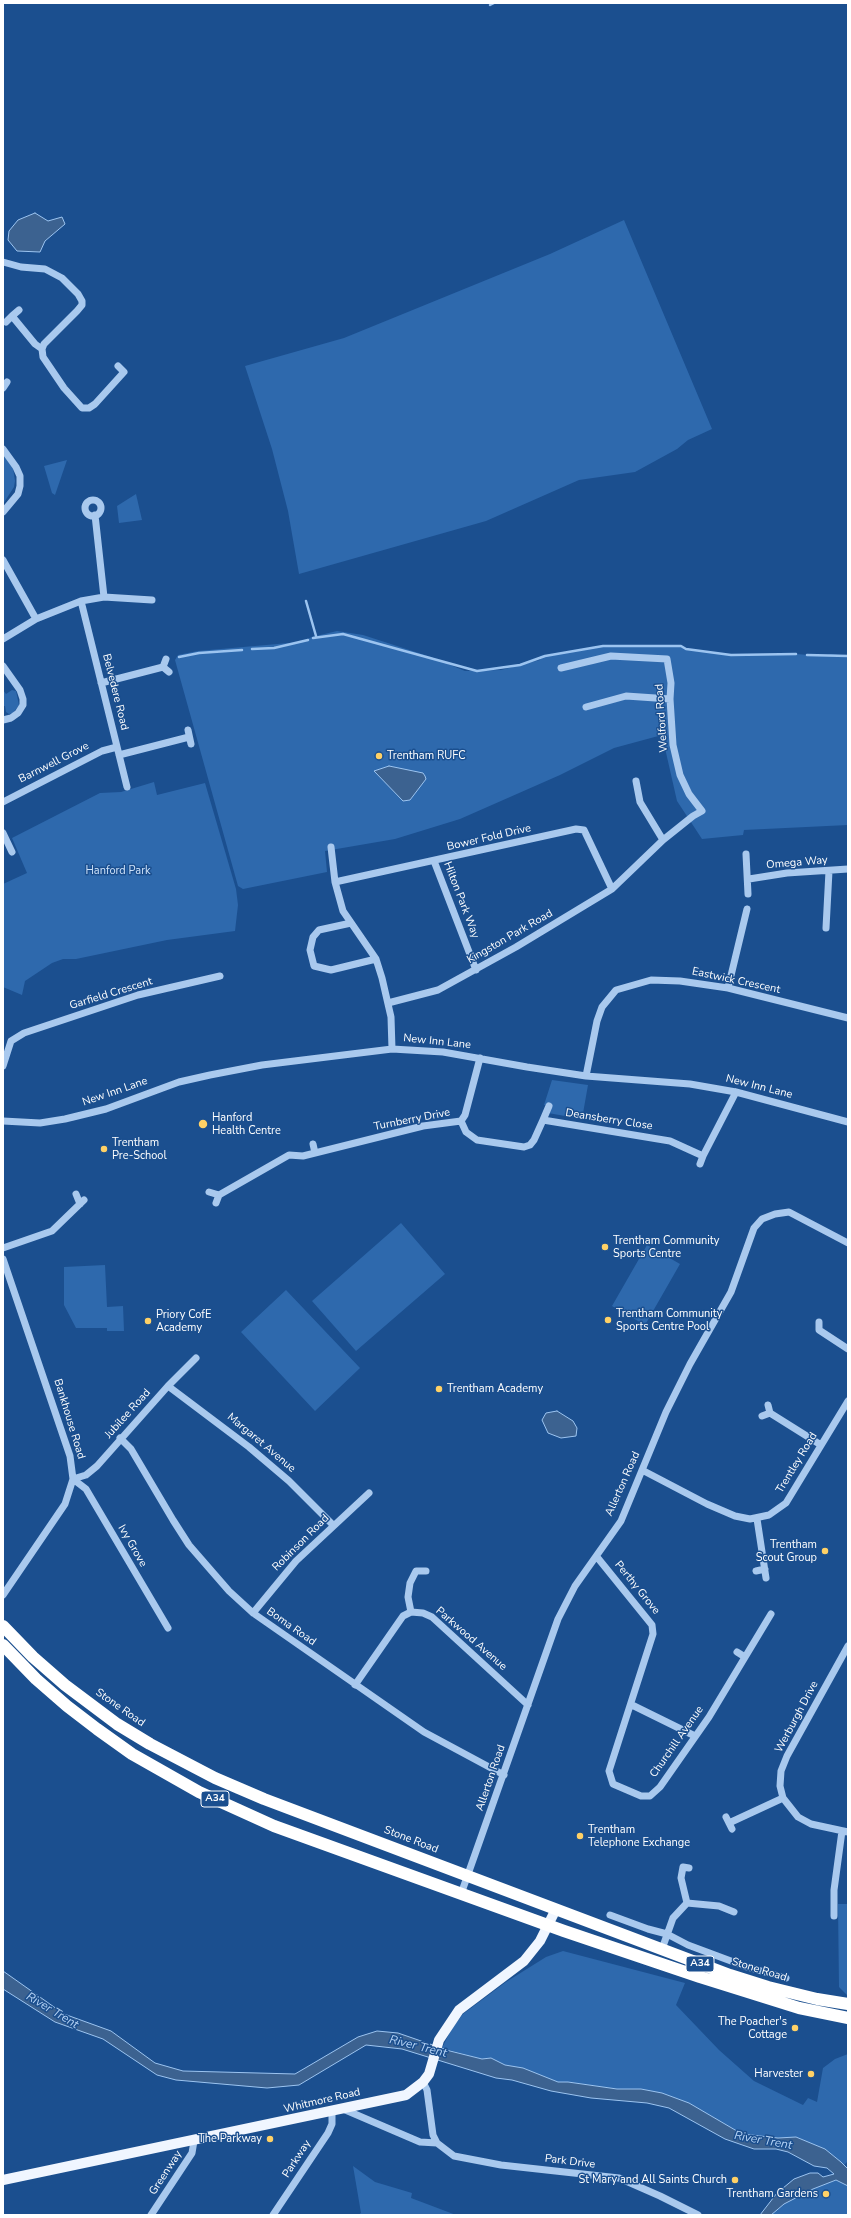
<!DOCTYPE html>
<style>
body{margin:0}
#map{position:relative;width:851px;height:2218px;overflow:hidden;background:#1b4f8f;font-family:"Nunito Sans",sans-serif}
canvas{display:block}
.frame{position:absolute;inset:0;border:4px solid #fff;pointer-events:none}
</style>
<div id="map">
<canvas width="851" height="2218"></canvas>
<div class="frame"></div>
</div>
<script>
const ctx = document.querySelector('canvas').getContext('2d');
ctx.lineJoin = 'round';
function fill(path, color) { ctx.fillStyle = color; ctx.fill(path, 'evenodd'); }
const poly = rows => new Path2D(rows.map(r => 'M' + r).join(''));
function trace(path, color, width, dash) { ctx.strokeStyle = color; ctx.lineWidth = width; ctx.lineCap = dash ? 'butt' : 'round'; ctx.setLineDash(dash || []); ctx.stroke(path); }
function write(font, color, halo, rows, align = 'center') {
  ctx.font = font + ' "Nunito Sans",sans-serif'; ctx.lineWidth = 3; ctx.setLineDash([]); ctx.textBaseline = 'middle'; ctx.strokeStyle = halo; ctx.fillStyle = color; for (const [text, x, y, turn = 0] of rows) {
    ctx.save(); ctx.translate(x, y); ctx.rotate((+turn || 0) * Math.PI / 180); ctx.textAlign = isNaN(turn) ? turn : align; if (halo) ctx.strokeText(text, 0, 0); ctx.fillText(text, 0, 0); ctx.restore();
  }
}
fill(poly([
 [624,220,712,429,688,440,677,449,635,472,579,480,486,521,299,574,288,511,272,449,245,366,344,338,550,254],
 [3,455,13,468,15,481,14,487,3,504],
 [67,460,55,495,52,493,44,466],
 [136,494,142,520,119,523,117,506],
 [337,631,363,635,431,657,465,671,501,670,540,660,540,656,603,646,681,646,686,649,731,655,796,654,823,656,831,654,848,656,848,825,744,830,743,835,702,839,677,801,662,735,614,748,560,775,460,819,395,839,325,851,327,872,243,889,238,886,175,660,178,655,198,651,300,642,312,637],
 [3,690,6,694,12,690,16,691,19,705,13,713,9,714,6,712,5,706,3,706],
 [154,782,157,795,205,783,236,889,238,905,235,931,167,940,76,959,63,959,52,963,25,981,22,995,3,987,3,884,27,873,12,838,100,793,121,792],
 [552,1080,588,1085,582,1119,548,1113,551,1106,544,1105],
 [401,1223,445,1274,356,1351,312,1301],
 [647,1245,680,1264,645,1325,612,1306],
 [105,1265,107,1307,123,1306,124,1331,107,1331,107,1328,76,1328,64,1305,64,1267],
 [286,1290,360,1368,315,1411,241,1332],
 [838,1904,848,1904,848,1996,839,1987],
 [563,1951,685,1983,676,2005,719,2050,754,2081,803,2105,808,2098,817,2102,823,2068,835,2059,848,2054,848,2161,844,2165,825,2149,796,2137,778,2138,742,2134,689,2103,662,2093,641,2089,617,2089,568,2082,558,2082,523,2068,505,2065,491,2058,482,2059,442,2048,452,2028,463,2014,506,1982,546,1957],
 [353,2166,375,2182,412,2193,411,2198,456,2215,358,2215,361,2213],
 [836,2180,848,2186,848,2215,771,2215,784,2204,813,2189]
]), '#2e69ad');
const water = poly([
 [35,213,48,221,62,217,65,224,45,241,40,252,17,251,8,240,9,231,18,220,35,213],
 [389,766,423,773,425,776,426,779,410,800,403,801,374,771,389,766],
 [557,1411,573,1421,577,1428,576,1436,561,1438,548,1433,542,1420,546,1413,557,1411],
 [3,1971,64,2014,111,2031,155,2063,183,2071,295,2074,358,2037,377,2031,398,2033,450,2051,482,2059,491,2058,505,2065,523,2068,558,2082,568,2082,617,2089,641,2089,662,2093,689,2103,742,2134,778,2138,796,2137,825,2149,841,2162,848,2169,848,2186,836,2180,813,2189,784,2204,771,2215,760,2215,777,2193,794,2179,810,2173,818,2173,823,2177,834,2174,827,2168,814,2166,788,2152,776,2149,754,2149,725,2139,669,2108,647,2103,591,2098,551,2091,512,2080,496,2078,402,2049,366,2045,299,2085,267,2088,176,2080,157,2075,103,2039,55,2022,3,1989,3,1971]
]);
fill(water, '#3c6290');
trace(water, '#9cc4f0', 1);
trace(poly([
 [490,5,494,3],
 [306,601,316,636],
 [313,638,343,634,477,671,520,665,545,656,603,646,681,646,686,649,731,655,796,654],
 [252,649,274,648,308,640],
 [807,655,848,656],
 [179,657,199,653,242,650]
]), '#9cc4f0', 2.5);
trace(poly([
 [3,262,21,267,45,269,62,278,78,294,82,301,82,305,77,311,44,344,42,349],
 [12,316,19,310],
 [6,322,12,316,35,344,42,349,43,357,64,388,82,408,89,408,95,404,124,372,118,366],
 [3,388,7,382],
 [3,449,16,467,20,476,20,486,18,494,3,512],
 '85 508a8 8 0 1 1 16 0a8 8 0 1 1-16 0Z',
 [95,515,104,597],
 [3,560,36,619],
 [81,601,127,787],
 [3,639,36,619,81,601,104,597,152,600],
 [166,659,163,667,169,672],
 [3,666,20,690,23,699,23,705,18,713,11,718,3,720],
 [101,683,163,667],
 [586,707,626,696,670,699],
 [188,730,191,744],
 [119,755,189,737],
 [636,781,640,802,663,840],
 [3,802,102,751,117,747],
 [3,833,12,852],
 [331,847,335,882,343,911,376,959,382,978,391,1017,392,1049],
 [746,854,748,894],
 [434,861,476,970],
 [749,879,787,873,848,869],
 [335,882,576,829,584,830,612,889],
 [351,923,319,930,313,937,310,950,314,966,331,970,376,959],
 [826,928,829,871],
 [728,988,747,909],
 [388,1003,438,990,516,947,612,889,663,840,693,816,702,811,689,794,680,775,673,745,670,699,671,683,667,659,611,656,561,668],
 [3,1066,11,1041,24,1033,138,995,220,976],
 [586,1076,597,1021,602,1007,616,990,651,980,680,981,728,988,848,1018],
 [543,1120,549,1106],
 [3,1121,40,1123,65,1119,106,1109,179,1082,210,1075,262,1065,392,1049,443,1052,527,1067,586,1076,690,1084,736,1092,848,1122],
 [461,1121,466,1132,477,1140,524,1147,530,1145,534,1140,543,1120,670,1141,703,1156,736,1092],
 [313,1144,315,1153],
 [700,1164,703,1156],
 [209,1192,219,1195],
 [76,1194,80,1204],
 [216,1203,219,1195,289,1155,303,1156,423,1126,461,1121,465,1115,480,1058],
 [3,1248,52,1231,84,1200],
 [3,1259,70,1456,73,1479,65,1504,3,1595],
 [819,1322,819,1330,848,1349],
 [168,1386,249,1447,289,1481,333,1525],
 [768,1405,770,1413,821,1445],
 [762,1416,770,1413],
 [120,1438,131,1449,173,1520,189,1545,229,1591,253,1613,424,1732,504,1775],
 [642,1470,707,1504,735,1516,750,1519,769,1515,786,1503,848,1401],
 [73,1479,86,1489,168,1628],
 [73,1479,86,1475,97,1466,168,1386,196,1358],
 [757,1519,766,1578],
 [597,1557,652,1625,653,1634,609,1771,613,1784,641,1796,650,1796,660,1787,709,1717,771,1614],
 [756,1571,765,1569],
 [411,1612,408,1597,410,1583,416,1571,426,1571],
 [253,1613,296,1561,369,1493],
 [848,1646,787,1756,781,1771,780,1786,783,1798,798,1817,811,1824,848,1832],
 [737,1652,745,1657],
 [355,1685,403,1616,411,1612,423,1613,432,1617,528,1705],
 [632,1705,695,1736],
 [726,1817,732,1829],
 [729,1823,783,1798],
 [461,1894,558,1619,575,1586,621,1521,666,1412,690,1364,731,1292,754,1228,762,1219,775,1214,789,1212,848,1243],
 [687,1903,681,1878,683,1867,689,1868],
 [610,1915,648,1929,667,1934,688,1945,747,1967,786,1978],
 [834,1916,834,1890,842,1831],
 [662,1949,673,1918,687,1903,719,1906,734,1912],
 [423,2082,427,2090,433,2135,437,2143],
 [343,2109,420,2142,437,2143,454,2156,501,2165,619,2178,660,2196,698,2215],
 [151,2215,192,2153,194,2141],
 [273,2215,328,2133,332,2124,332,2112]
]), '#a9c9ee', 7);
trace(poly([
 [3,2180,406,2095,423,2082,429,2074,439,2040,459,2010,524,1961,540,1941,556,1909]
]), '#f0f6ff', 10);
trace(poly([
 [3,1626,33,1657,65,1685,117,1724,150,1744,215,1778,264,1799,730,1975,768,1987,817,1999,848,2004],
 [3,1645,36,1679,67,1706,97,1729,132,1754,199,1792,274,1826,564,1931,700,1977,799,2008,848,2018]
]), '#fff', 12);
for (const [x, y, r, color] of [
 [379,756,4,"#ffd166"],
 [203,1124,5,"#ffd166"],
 [104,1149,4,"#ffd166"],
 [605,1247,4,"#ffd166"],
 [608,1320,4,"#ffd166"],
 [148,1321,4,"#ffd166"],
 [439,1389,4,"#ffd166"],
 [825,1551,4,"#ffd166"],
 [580,1836,4,"#ffd166"],
 [795,2028,4,"#ffd166"],
 [811,2074,4,"#ffd166"],
 [270,2139,4,"#ffd166"],
 [735,2180,4,"#ffd166"],
 [826,2194,4,"#ffd166"]
]) { const dot = new Path2D(); dot.arc(x, y, r, 0, 2 * Math.PI); ctx.fillStyle = color; ctx.fill(dot); trace(dot, '#1b4f8f', 1.5); }
for (const [x, y, w] of [
 [215,1799,28],
 [700,1964,28]
]) { const box = new Path2D(); box.roundRect(x - w / 2, y - 8, w, 16, 3); ctx.fillStyle = '#1b4f8f'; ctx.fill(box); trace(box, '#fff', 1); }
write('bold 10px', '#fff', null, [
 ["A34",215,1799],
 ["A34",700,1964]
]);
write('11px', '#fff', '#1b4f8f', [
 ["Belvedere Road",115,692,76],
 ["Welford Road",662,718,-94],
 ["Barnwell Grove",54,763,-27],
 ["Bower Fold Drive",489,838,-13],
 ["Omega Way",797,863,-5],
 ["Hilton Park Way",461,900,69],
 ["Kingston Park Road",510,937,-30],
 ["Eastwick Crescent",736,981,12],
 ["Garfield Crescent",111,994,-17],
 ["New Inn Lane",437,1042,6],
 ["New Inn Lane",759,1087,14],
 ["New Inn Lane",115,1092,-19],
 ["Turnberry Drive",412,1120,-11],
 ["Deansberry Close",609,1120,9],
 ["Jubilee Road",128,1414,-48],
 ["Bankhouse Road",69,1419,73],
 ["Margaret Avenue",261,1443,40],
 ["Trentley Road",797,1463,-59],
 ["Allerton Road",623,1484,-66],
 ["Robinson Road",301,1543,-45],
 ["Ivy Grove",132,1546,60],
 ["Perthy Grove",637,1588,51],
 ["Boma Road",291,1627,35],
 ["Parkwood Avenue",471,1639,41],
 ["Stone Road",120,1708,35],
 ["Werburgh Drive",797,1717,-62],
 ["Churchill Avenue",677,1742,-55],
 ["Allerton Road",491,1778,-71],
 ["Stone Road",411,1840,21],
 ["Stone Road",759,1970,17],
 ["Whitmore Road",322,2101,-13],
 ["Parkway",297,2159,-57],
 ["Park Drive",570,2162,7],
 ["Greenway",166,2173,-57]
]);
write('11px', '#fff', '#1b4f8f', [
 ["Trentham RUFC",387,756],
 ["Hanford",212,1118],
 ["Health Centre",212,1131],
 ["Trentham",112,1143],
 ["Pre-School",112,1156],
 ["Trentham Community",613,1241],
 ["Sports Centre",613,1254],
 ["Trentham Community",616,1314],
 ["Sports Centre Pool",616,1327],
 ["Priory CofE",156,1315],
 ["Academy",156,1328],
 ["Trentham Academy",447,1389],
 ["Trentham",817,1545,"right"],
 ["Scout Group",817,1558,"right"],
 ["Trentham",588,1830],
 ["Telephone Exchange",588,1843],
 ["The Poacher's",787,2022,"right"],
 ["Cottage",787,2035,"right"],
 ["Harvester",803,2074,"right"],
 ["The Parkway",262,2139,"right"],
 ["St Mary and All Saints Church",727,2180,"right"],
 ["Trentham Gardens",818,2194,"right"]
], 'left');
write('11px', '#cfe3fa', '#1b4f8f', [
 ["Hanford Park",118,871]
]);
write('italic 12px', '#b5d3f5', '#1b4f8f', [
 ["River Trent",52,2011,31],
 ["River Trent",418,2047,14],
 ["River Trent",763,2141,10]
]);
</script>
